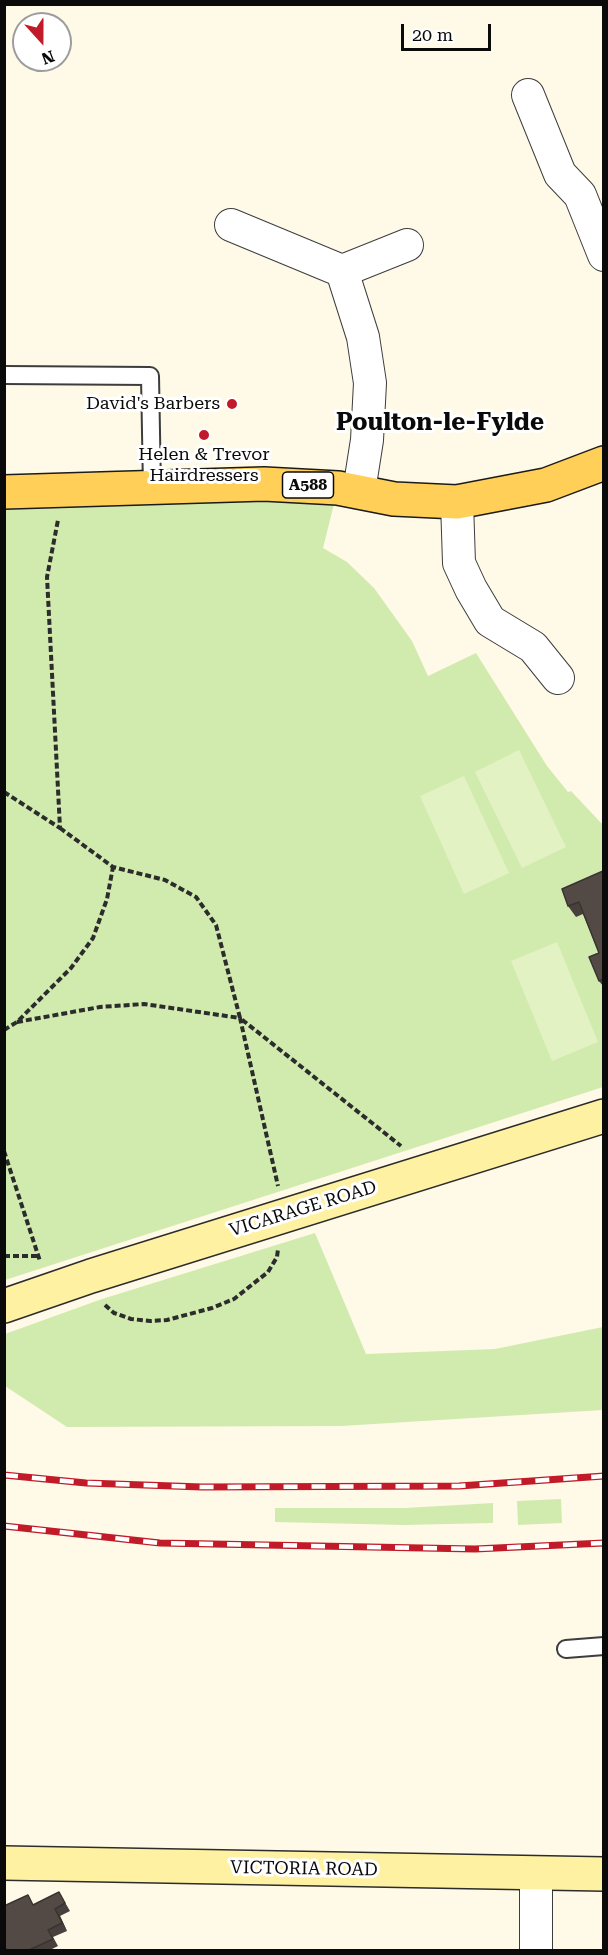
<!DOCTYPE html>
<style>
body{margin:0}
#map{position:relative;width:608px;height:1955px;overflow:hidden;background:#fff9e7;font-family:"Roboto Serif",serif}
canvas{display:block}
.frame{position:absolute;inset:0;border:6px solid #0a0a0a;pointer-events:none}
.north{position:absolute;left:12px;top:12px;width:60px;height:60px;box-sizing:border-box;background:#fff;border:2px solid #9d9d9d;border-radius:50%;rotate:159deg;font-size:16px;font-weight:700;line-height:24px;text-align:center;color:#0a0a0a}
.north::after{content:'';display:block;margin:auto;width:21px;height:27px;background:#c11b2a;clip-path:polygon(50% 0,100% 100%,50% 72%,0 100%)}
.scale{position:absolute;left:401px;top:24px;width:90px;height:27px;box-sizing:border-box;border:3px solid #0a0a0a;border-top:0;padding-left:8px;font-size:18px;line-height:21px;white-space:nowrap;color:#0a0a0a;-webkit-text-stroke:4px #fff;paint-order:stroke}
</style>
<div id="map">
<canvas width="608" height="1955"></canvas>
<div class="frame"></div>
<div class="north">N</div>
<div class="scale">20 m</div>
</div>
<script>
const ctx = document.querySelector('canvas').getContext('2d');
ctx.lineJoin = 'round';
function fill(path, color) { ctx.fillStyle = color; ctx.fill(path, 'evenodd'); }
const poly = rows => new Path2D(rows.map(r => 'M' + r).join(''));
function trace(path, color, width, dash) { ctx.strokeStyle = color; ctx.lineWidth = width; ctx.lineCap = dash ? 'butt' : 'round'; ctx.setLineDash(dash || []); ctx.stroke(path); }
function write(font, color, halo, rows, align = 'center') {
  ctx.font = font + ' "Roboto Serif",serif'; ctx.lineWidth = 6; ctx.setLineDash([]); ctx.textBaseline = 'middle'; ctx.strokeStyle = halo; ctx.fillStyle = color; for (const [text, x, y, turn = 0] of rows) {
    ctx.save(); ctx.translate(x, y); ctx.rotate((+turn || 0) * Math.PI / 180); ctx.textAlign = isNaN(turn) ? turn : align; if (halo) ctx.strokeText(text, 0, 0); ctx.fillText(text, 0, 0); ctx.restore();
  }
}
fill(poly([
 [338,488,323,548,347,562,374,588,412,641,428,676,476,653,547,766,568,792,571,791,603,825,603,1087,5,1280,5,492],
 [315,1233,366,1354,495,1349,603,1327,603,1410,341,1426,67,1427,5,1386,5,1334,102,1299],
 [561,1499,562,1523,518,1525,517,1501],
 [493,1503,493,1523,404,1525,275,1522,275,1508,405,1508]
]), '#d1ebaf');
fill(poly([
 [519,750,566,847,522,868,475,772],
 [464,776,509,873,464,894,420,796],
 [557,942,598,1042,552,1061,511,961]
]), '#e3f2c2');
const lane = poly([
 [4,375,150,376,152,488],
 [566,1649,604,1646]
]);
const street = poly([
 [528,95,560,174,580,195,604,255],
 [231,225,342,271],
 [359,491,367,440,370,383,363,337,342,271,407,245],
 [457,502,459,563,471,589,490,621,533,647,558,678],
 [536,1950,536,1874]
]);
const secondary = poly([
 [4,1306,91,1276,604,1116],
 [4,1863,604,1874]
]);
const primary = poly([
 [4,492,264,484,338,488,394,499,457,502,546,485,604,463]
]);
trace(lane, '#3d3d3d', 20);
trace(street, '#3d3d3d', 34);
trace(secondary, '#2c2c2c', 36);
trace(primary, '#1b1b1b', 36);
trace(poly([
 [4,792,60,828,47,577,58,520],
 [60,828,113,867,165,880,196,897,216,925,240,1018,401,1146],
 [17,1022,100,1007,144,1004,240,1018,278,1186],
 [4,1030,17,1022,71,968,93,938,107,899,113,867],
 [4,1151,40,1261],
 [4,1256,38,1256],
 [105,1305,114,1313,131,1319,150,1321,167,1320,212,1308,234,1299,268,1272,277,1257,278,1249]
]), '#2c2c2c', 4, [6, 3]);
trace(lane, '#fff', 16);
trace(street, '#fff', 32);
trace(secondary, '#fff1a2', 33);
trace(primary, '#ffcf57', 33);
const rail = poly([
 [4,1475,86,1483,202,1487,459,1486,604,1476],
 [4,1526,160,1543,475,1549,604,1543]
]);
trace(rail, '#c11b2a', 7);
trace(rail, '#fff', 4.5, [14]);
fill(poly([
 [603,871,603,990,603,986,599,981,599,953,583,914,576,917,568,906],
 [59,1892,70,1911,60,1916,67,1931,53,1937,58,1946,50,1950,7,1950,34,1904]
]), '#47403c');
fill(poly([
 [55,1909,60,1916,67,1931,62,1923]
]), '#3a3431');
const building = poly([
 [603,871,603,979,599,981,589,957,599,953,579,902,568,906,562,889,603,871],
 [59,1892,65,1903,55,1909,62,1923,48,1930,53,1939,29,1950,7,1950,4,1946,4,1906,28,1895,33,1905,59,1892]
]);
fill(building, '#534a46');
trace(building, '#3a3431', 1.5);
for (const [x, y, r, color] of [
 [232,404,6,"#c11b2a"],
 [204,435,6,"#c11b2a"]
]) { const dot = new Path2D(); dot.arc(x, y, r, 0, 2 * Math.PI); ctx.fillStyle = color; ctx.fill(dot); trace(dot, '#fff', 2); }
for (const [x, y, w] of [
 [308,485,51]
]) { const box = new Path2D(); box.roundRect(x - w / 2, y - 13, w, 26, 4.5); ctx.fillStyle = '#fff'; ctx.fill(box); trace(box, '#0a0a0a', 1.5); }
write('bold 16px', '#0a0a0a', null, [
 ["A588",308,485]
]);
write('18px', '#0a0a0a', '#fff', [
 ["David's Barbers",220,404],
 ["Helen & Trevor",204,455,"center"],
 ["Hairdressers",204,476,"center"]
], 'right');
write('18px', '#0a0a0a', '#fff', [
 ["VICARAGE ROAD",303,1209,-17],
 ["VICTORIA ROAD",304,1869,1]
]);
write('bold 24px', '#0a0a0a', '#fff', [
 ["Poulton-le-Fylde",440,423]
]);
</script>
